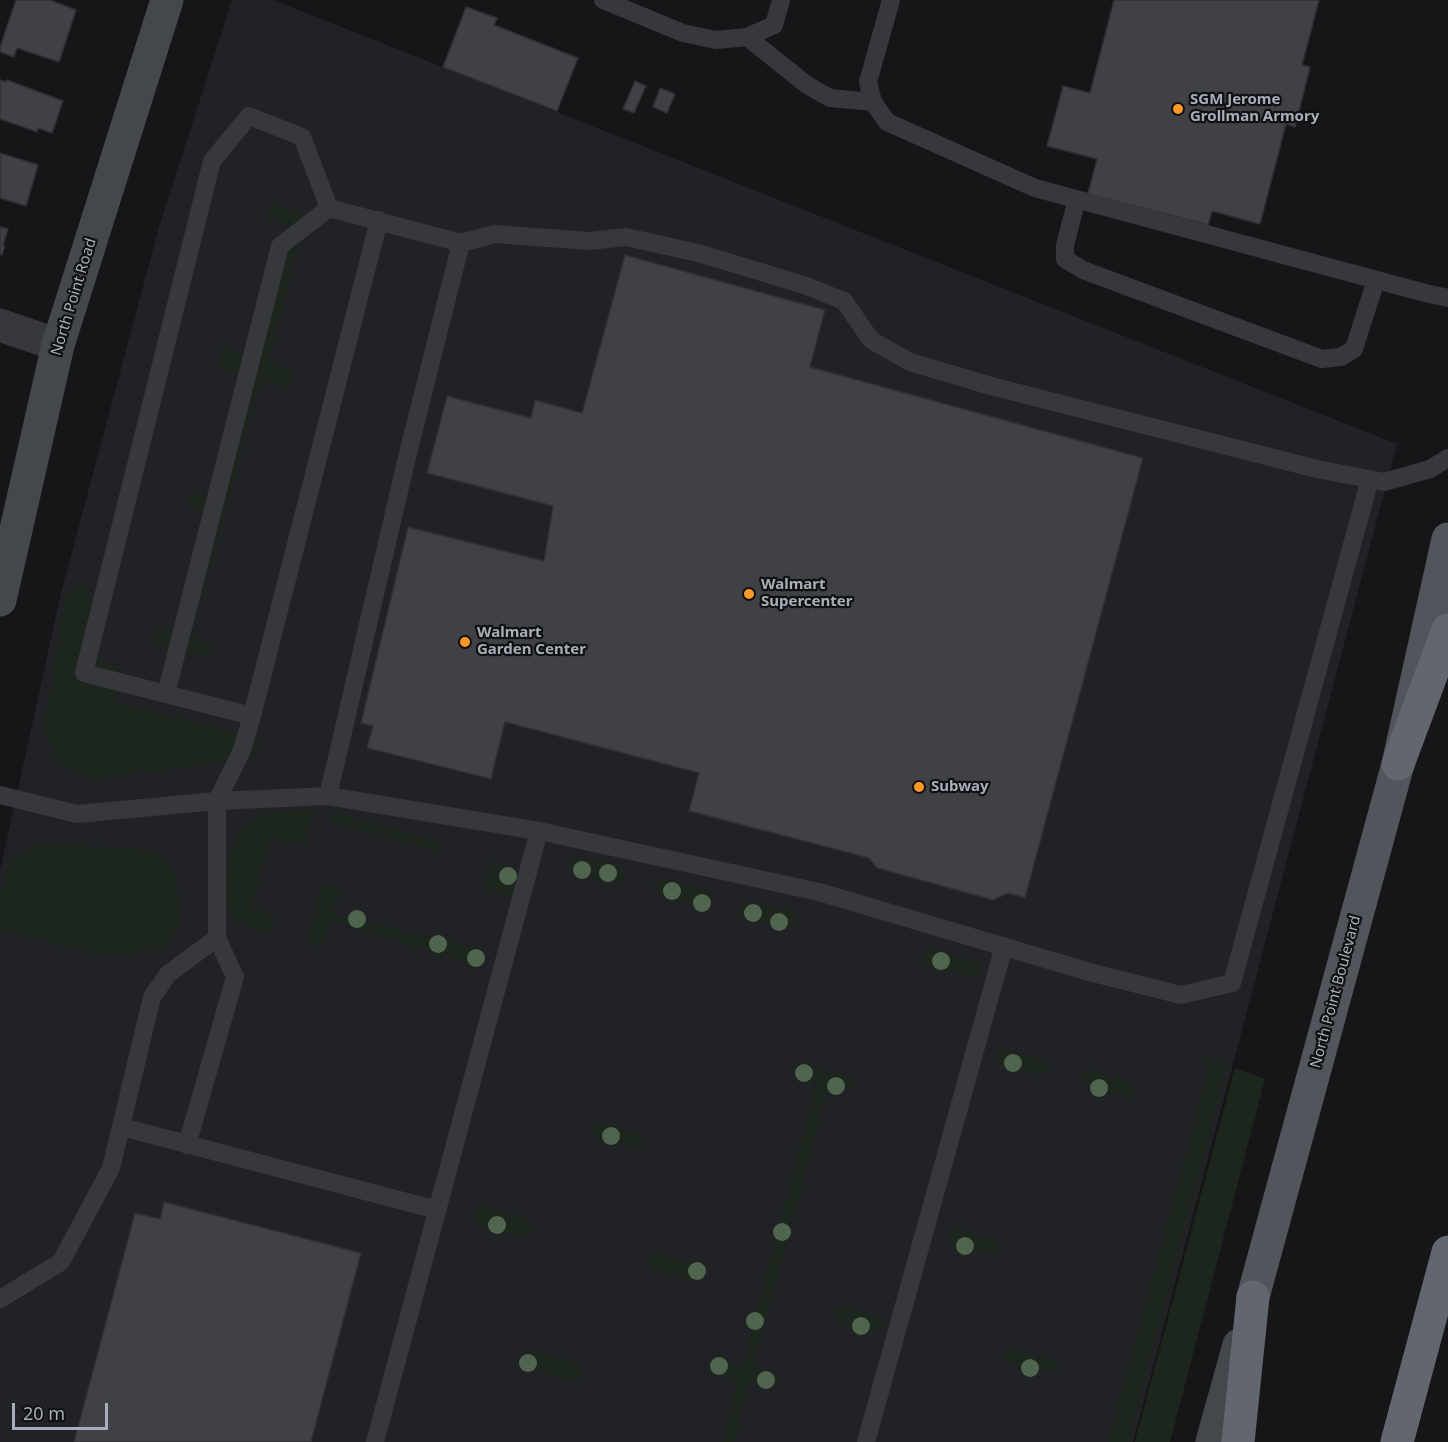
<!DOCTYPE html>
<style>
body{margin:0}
#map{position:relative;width:1448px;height:1442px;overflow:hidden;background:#161618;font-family:"Noto Sans",sans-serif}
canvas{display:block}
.scale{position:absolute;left:12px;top:1403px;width:96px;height:27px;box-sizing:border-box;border:3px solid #a6afb9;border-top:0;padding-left:8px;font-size:18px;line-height:21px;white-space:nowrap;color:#a6afb9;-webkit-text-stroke:4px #111113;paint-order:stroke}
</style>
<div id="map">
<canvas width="1448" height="1442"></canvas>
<div class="scale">20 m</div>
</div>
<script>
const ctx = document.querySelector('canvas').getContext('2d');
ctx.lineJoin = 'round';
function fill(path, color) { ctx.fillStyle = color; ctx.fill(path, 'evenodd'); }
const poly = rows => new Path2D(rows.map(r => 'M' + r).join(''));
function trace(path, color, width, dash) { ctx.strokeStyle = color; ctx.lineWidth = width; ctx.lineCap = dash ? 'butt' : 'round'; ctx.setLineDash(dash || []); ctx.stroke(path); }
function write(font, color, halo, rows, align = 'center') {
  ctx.font = font + ' "Noto Sans",sans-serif'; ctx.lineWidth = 4.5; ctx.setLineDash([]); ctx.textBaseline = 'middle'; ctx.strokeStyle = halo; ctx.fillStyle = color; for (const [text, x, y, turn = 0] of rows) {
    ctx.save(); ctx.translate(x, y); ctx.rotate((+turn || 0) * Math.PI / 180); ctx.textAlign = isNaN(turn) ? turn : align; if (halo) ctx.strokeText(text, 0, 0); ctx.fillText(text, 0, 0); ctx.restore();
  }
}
fill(poly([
 [232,0,273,0,1397,444,1133,1442,0,1442,0,871,61,593,159,227]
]), '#212225');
fill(poly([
 [274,204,306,216,269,361,294,372,287,388,260,380,191,636,211,645,214,652,210,657,155,643,152,635,158,628,180,633,212,513,191,509,189,498,195,494,216,497,248,378,218,367,222,348,255,359,290,225,269,219,266,210],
 [86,582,91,605,81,659,117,665,114,701,265,740,250,757,199,766,91,779,57,763,49,739,43,735,66,594],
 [315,810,305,846,271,839,252,907,274,917,271,934,234,921,224,895,227,864,237,833,263,812],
 [334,813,440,842,440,851,331,823],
 [38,844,153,850,175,870,180,924,165,948,109,957,0,930,0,894,10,861],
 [580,858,618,865,625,876,617,884,576,875,569,861],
 [491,862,519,869,514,898,484,889],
 [663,880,704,889,711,897,711,903,703,908,660,895,653,885],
 [328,883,340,889,332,914,484,950,479,966,330,921,325,943,318,946,308,943,321,887],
 [750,902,787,909,798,919,796,928,751,921,738,914,739,906],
 [933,950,978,963,981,970,977,976,927,966,924,953],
 [1003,1049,1045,1061,1051,1070,1038,1074,997,1062,995,1051],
 [1205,1058,1228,1064,1128,1442,1108,1442,1210,1065,1203,1062],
 [800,1064,853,1077,856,1085,849,1089,829,1085,753,1368,780,1376,773,1388,750,1383,734,1442,722,1442,738,1381,714,1374,713,1365,716,1362,743,1366,816,1084,798,1077,793,1069],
 [1235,1068,1265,1079,1170,1442,1135,1442],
 [1088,1070,1131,1082,1135,1092,1131,1098,1082,1085,1080,1075],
 [597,1122,642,1135,646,1142,641,1149,594,1136,590,1127],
 [483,1205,528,1219,531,1229,523,1237,480,1226,474,1213],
 [953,1228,995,1239,999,1248,992,1254,950,1243,946,1233],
 [654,1253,702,1266,703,1275,693,1281,651,1270,647,1260],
 [841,1306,882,1317,886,1325,878,1331,838,1320,834,1310],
 [1013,1349,1054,1360,1059,1367,1057,1373,1009,1363,1005,1354],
 [539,1351,578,1364,583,1370,575,1381,537,1371,531,1357]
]), '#1d261d');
const building = poly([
 [16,0,50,0,76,10,59,62,17,48,14,57,0,52,0,47,16,0],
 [1114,0,1319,0,1302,65,1310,67,1295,127,1286,124,1260,224,1212,211,1208,225,1088,194,1097,159,1047,146,1063,86,1090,93,1114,0],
 [466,7,497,18,494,25,578,58,557,111,443,67,466,7],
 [0,80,6,82,7,80,63,101,52,133,38,128,37,132,0,119,0,80],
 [635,81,646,86,634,113,623,109,635,81],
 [660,88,675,94,667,113,653,107,660,88],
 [0,153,38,165,26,206,0,198,0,153],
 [0,227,8,229,3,245,5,246,2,255,0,254,0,227],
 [625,255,825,310,810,367,1143,458,1025,898,1008,893,993,900,877,868,869,858,689,811,699,773,505,722,491,779,367,748,373,726,361,723,408,527,544,561,553,506,427,473,447,396,531,418,535,400,582,413,625,255],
 [164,1202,361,1253,311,1442,74,1442,135,1213,160,1219,164,1202]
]);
fill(building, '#3f4145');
trace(building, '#2f3034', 1.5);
trace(poly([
 [603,0,683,33,716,40,747,37,774,25,781,0],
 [891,0,868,82,873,102,887,122,1035,188,1425,293,1448,298],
 [747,37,807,85,830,98,873,102],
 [1077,199,1065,245,1065,259,1083,270,1322,359,1341,357,1354,349,1376,280],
 [166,694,280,246,329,208],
 [252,716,379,220],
 [0,795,77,814,217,801,328,796,539,831,819,892,1093,973,1181,995,1232,983,1370,479],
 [328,796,408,453,461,243,495,234,589,241,626,237,698,253,804,285,844,301,871,340,910,362,991,386,1317,469,1384,482,1430,469,1448,458],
 [122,1127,437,1210],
 [187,1145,235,977,217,938],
 [0,1299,61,1262,111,1168,152,997,168,974,217,938,217,801,242,750,252,716,84,673,212,161,249,116,302,137,329,208,461,243],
 [375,1442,539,831],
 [866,1442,1004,946]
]), '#36383d', 18);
trace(poly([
 [0,325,58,345]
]), '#36383d', 33);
trace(poly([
 [0,600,58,345,167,0],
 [1212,1442,1239,1345]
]), '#44484d', 33);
trace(poly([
 [1253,1297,1398,764,1448,539]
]), '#52565c', 33);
trace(poly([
 [1398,764,1448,630],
 [1238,1442,1253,1297],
 [1397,1442,1448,1252]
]), '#62676f', 33);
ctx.fillStyle = '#50654e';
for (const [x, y] of [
 [582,870],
 [608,873],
 [508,876],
 [672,891],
 [702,903],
 [753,913],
 [357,919],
 [779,922],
 [438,944],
 [476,958],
 [941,961],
 [1013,1063],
 [804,1073],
 [836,1086],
 [1099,1088],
 [611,1136],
 [497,1225],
 [782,1232],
 [965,1246],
 [697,1271],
 [755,1321],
 [861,1326],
 [528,1363],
 [719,1366],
 [1030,1368],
 [766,1380]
]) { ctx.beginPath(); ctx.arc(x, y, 9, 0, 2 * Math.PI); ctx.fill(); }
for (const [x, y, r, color] of [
 [1178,109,6,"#ff9826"],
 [749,594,6,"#ff9826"],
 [465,642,6,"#ff9826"],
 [919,787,6,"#ff9826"]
]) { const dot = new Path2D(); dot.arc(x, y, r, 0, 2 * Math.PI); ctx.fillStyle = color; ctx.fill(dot); trace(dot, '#111113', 2); }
write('bold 15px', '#a6afb9', '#111113', [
 ["SGM Jerome",1190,100],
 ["Grollman Armory",1190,117],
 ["Walmart",761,585],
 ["Supercenter",761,602],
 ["Walmart",477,633],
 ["Garden Center",477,650],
 ["Subway",931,787]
], 'left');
write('15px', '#a6afb9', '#111113', [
 ["North Point Road",74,297,-73],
 ["North Point Boulevard",1336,992,-75]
]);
</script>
